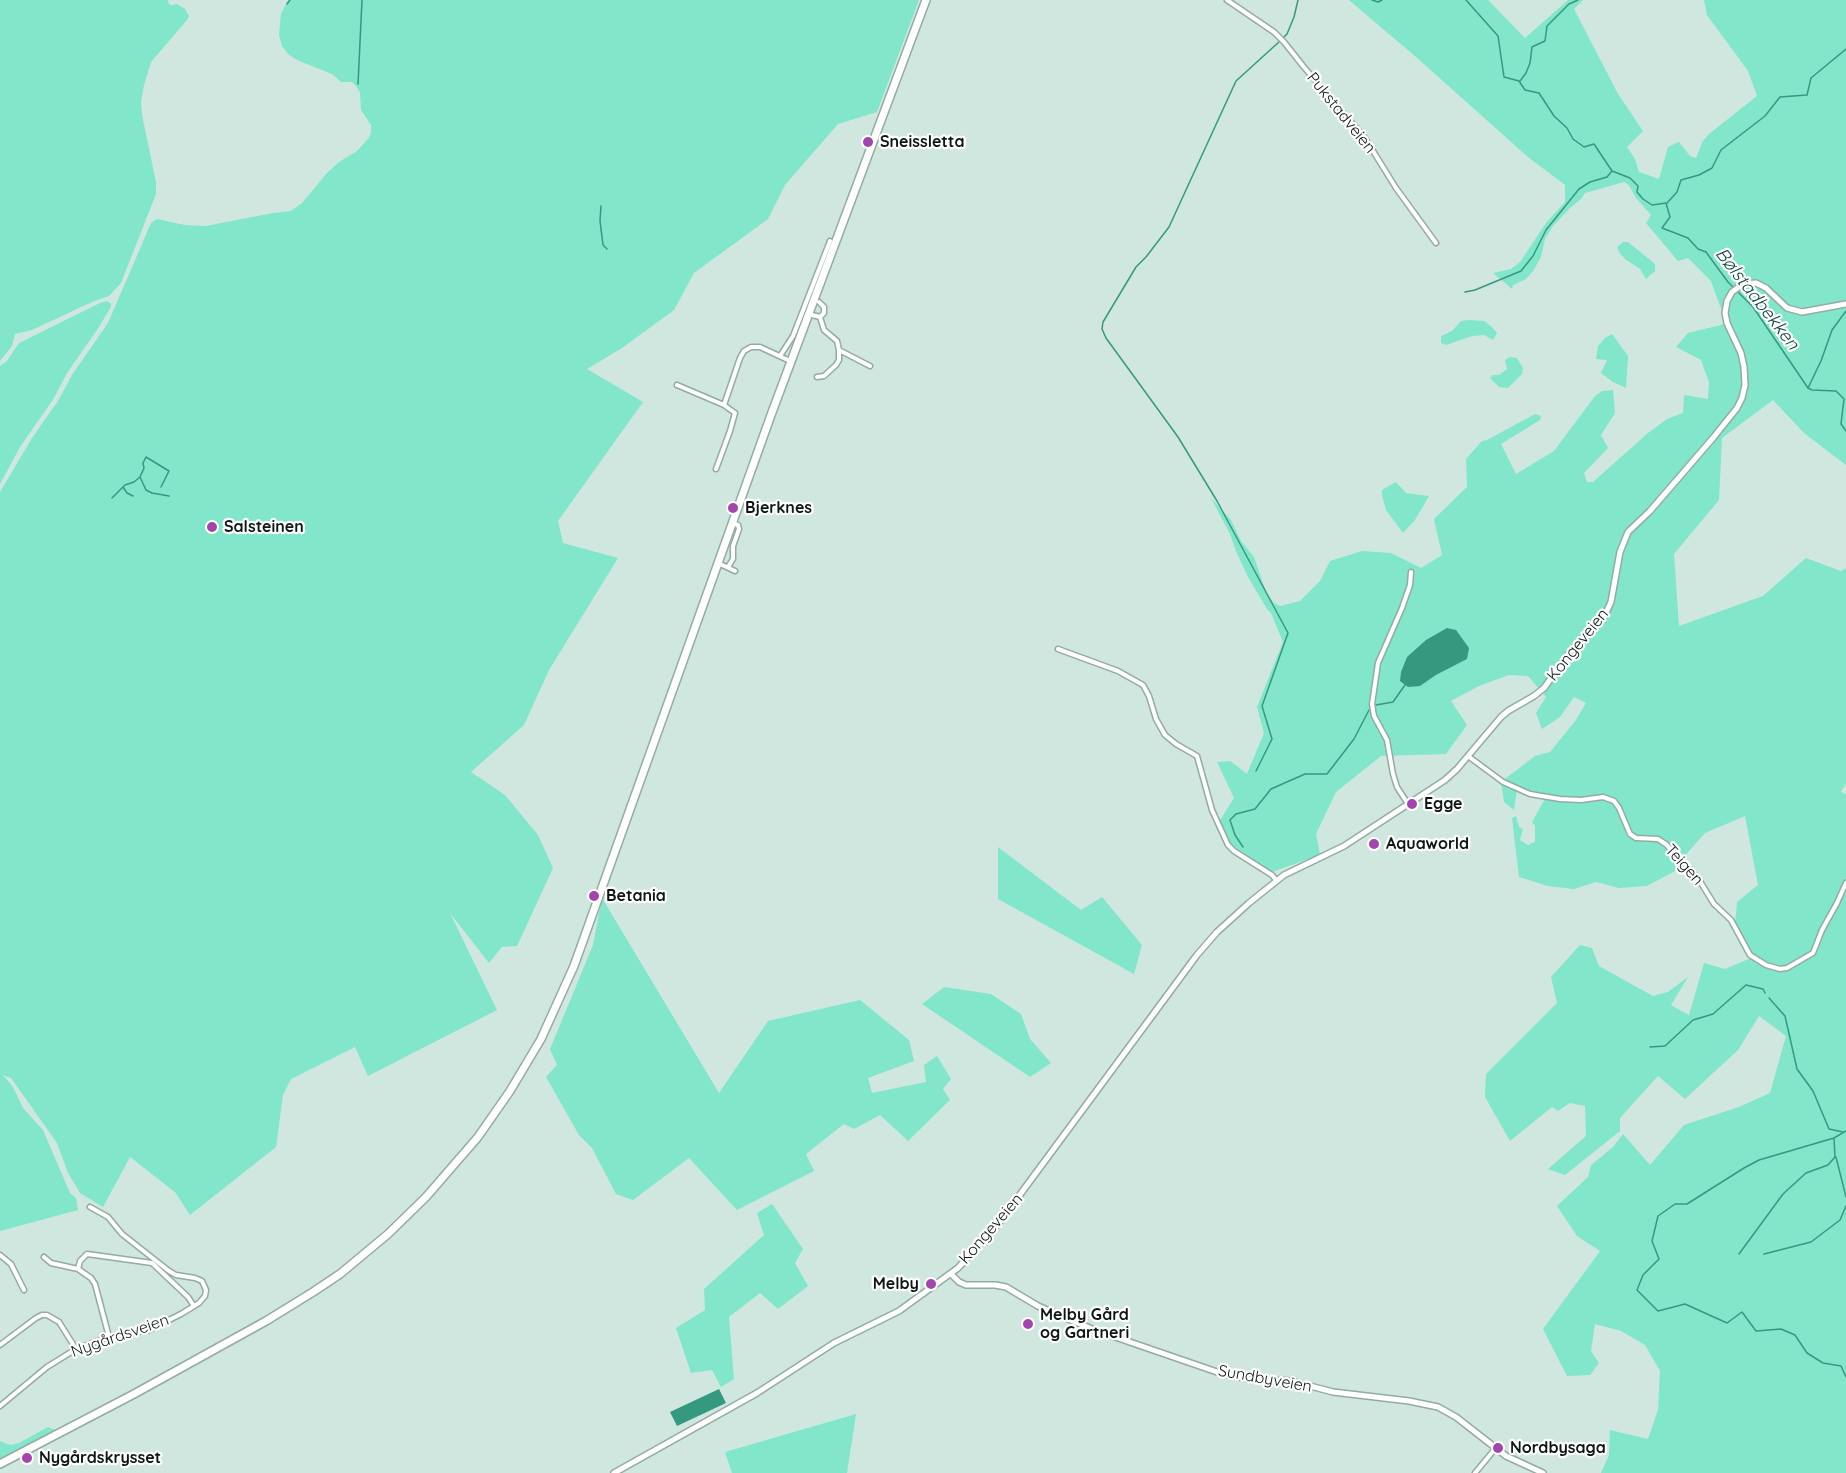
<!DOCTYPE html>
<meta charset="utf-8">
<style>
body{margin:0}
canvas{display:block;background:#cfe7df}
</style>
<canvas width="1846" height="1473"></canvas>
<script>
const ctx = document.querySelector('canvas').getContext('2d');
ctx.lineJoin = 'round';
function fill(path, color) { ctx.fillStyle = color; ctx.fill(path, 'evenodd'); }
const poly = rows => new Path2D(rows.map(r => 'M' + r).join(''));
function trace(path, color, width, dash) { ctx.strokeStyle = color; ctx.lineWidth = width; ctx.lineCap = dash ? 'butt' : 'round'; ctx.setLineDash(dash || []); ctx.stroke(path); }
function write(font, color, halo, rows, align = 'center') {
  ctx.font = font + ' Quicksand,sans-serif'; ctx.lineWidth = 4.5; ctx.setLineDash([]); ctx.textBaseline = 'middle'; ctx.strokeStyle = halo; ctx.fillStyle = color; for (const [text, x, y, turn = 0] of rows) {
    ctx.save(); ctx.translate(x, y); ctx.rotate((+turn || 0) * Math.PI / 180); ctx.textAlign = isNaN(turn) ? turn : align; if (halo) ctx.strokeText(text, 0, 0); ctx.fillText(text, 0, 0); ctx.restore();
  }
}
fill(poly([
 [0,0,168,0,169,4,172,5,177,4,185,9,189,16,187,20,151,62,144,85,141,102,142,115,156,182,156,194,121,283,109,296,92,302,32,330,15,334,12,346,0,361],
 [288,0,919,0,877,112,838,124,785,185,768,219,694,273,674,310,622,348,587,369,643,402,558,521,563,543,618,558,549,670,524,725,471,772,505,795,538,835,553,868,517,946,502,947,489,963,450,913,497,1010,368,1076,355,1047,291,1079,283,1095,276,1147,190,1215,175,1192,130,1157,103,1207,80,1193,68,1173,57,1143,11,1078,3,1075,13,1087,23,1108,43,1130,70,1193,76,1198,78,1210,0,1231,0,492,32,438,58,401,72,375,108,323,151,223,157,219,185,225,206,226,273,213,291,211,302,203,327,173,339,162,357,151,369,138,371,132,371,125,361,110,360,92,356,86,352,82,341,82,332,74,297,60,288,54,282,46,279,35,281,14],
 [1349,0,1488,0,1525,38,1568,0,1583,0,1574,9,1618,94,1643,131,1627,147,1635,159,1639,172,1659,179,1668,147,1679,142,1690,156,1696,158,1703,141,1709,134,1757,96,1748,71,1707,15,1704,0,1846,0,1846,465,1804,433,1773,400,1722,438,1719,500,1674,554,1679,626,1763,596,1806,558,1841,571,1846,568,1846,784,1841,792,1846,794,1846,1473,1601,1473,1609,1455,1610,1430,1648,1439,1658,1410,1660,1371,1645,1345,1621,1331,1595,1324,1591,1351,1599,1363,1590,1375,1567,1376,1543,1329,1600,1251,1577,1236,1557,1206,1588,1177,1591,1165,1613,1147,1623,1134,1650,1165,1684,1125,1739,1107,1770,1093,1786,1036,1759,1016,1738,1050,1685,1099,1658,1076,1620,1118,1620,1131,1565,1175,1548,1169,1586,1136,1585,1106,1570,1103,1558,1111,1552,1107,1510,1141,1485,1097,1486,1074,1557,1003,1551,977,1580,945,1592,948,1599,966,1653,996,1668,992,1688,977,1671,1005,1689,1015,1704,963,1725,969,1751,958,1735,924,1737,902,1758,885,1745,816,1705,833,1682,859,1675,871,1647,886,1619,888,1596,882,1574,889,1548,886,1519,877,1512,818,1516,816,1519,827,1523,829,1520,840,1528,845,1535,842,1535,826,1532,822,1547,795,1517,789,1514,810,1504,802,1501,782,1535,756,1550,752,1576,720,1586,703,1574,697,1560,717,1542,729,1536,713,1546,697,1528,676,1509,675,1479,686,1451,701,1467,725,1446,754,1381,756,1336,792,1316,834,1320,855,1272,872,1231,845,1219,822,1234,798,1217,762,1230,761,1247,774,1264,733,1257,707,1283,642,1271,613,1267,609,1248,577,1236,551,1230,534,1211,498,1231,520,1241,541,1254,557,1266,592,1274,603,1280,606,1300,601,1320,581,1330,561,1362,551,1391,553,1421,568,1442,555,1434,519,1467,487,1466,459,1482,441,1487,440,1535,414,1541,416,1540,420,1501,444,1516,474,1554,451,1595,396,1602,391,1613,390,1615,413,1601,435,1608,448,1584,473,1587,482,1593,482,1648,433,1667,419,1683,413,1684,395,1708,399,1709,382,1701,360,1676,347,1688,333,1721,325,1728,321,1720,306,1711,281,1688,258,1678,261,1646,223,1651,215,1636,198,1629,185,1624,182,1585,193,1581,199,1571,207,1553,226,1545,239,1541,257,1533,271,1526,279,1513,285,1512,289,1493,273,1511,269,1520,262,1546,223,1565,202,1565,185,1528,157,1416,57],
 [1456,630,1467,659,1436,675,1420,686],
 [1623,242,1628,242,1655,264,1655,271,1646,279,1640,269,1625,259,1619,252,1617,247],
 [107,301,111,304,111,307,97,330,67,373,54,398,20,447,0,484,0,366,7,361,19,343,100,303],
 [1469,320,1484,321,1492,327,1497,333,1493,340,1484,335,1472,336,1446,345,1441,343,1441,336,1452,331,1461,321],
 [1612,334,1628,356,1626,388,1613,382,1601,373,1607,360,1596,359,1598,346,1605,338],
 [1510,357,1517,358,1523,368,1522,374,1508,388,1499,387,1490,378,1493,375,1499,375,1507,369,1505,360],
 [1396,482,1406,493,1429,496,1415,520,1403,533,1386,510,1382,495,1382,490],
 [998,847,1081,910,1102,897,1142,945,1134,974,998,899],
 [602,898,719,1093,768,1021,860,1000,909,1040,914,1061,868,1078,872,1093,926,1082,924,1065,937,1056,951,1079,943,1089,950,1100,908,1141,880,1115,854,1129,844,1124,806,1154,814,1171,737,1210,689,1158,633,1200,616,1194,592,1148,579,1135,546,1077,557,1065,550,1049,593,945],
 [944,987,991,994,1021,1014,1030,1039,1051,1063,1030,1077,922,1004],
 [772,1204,803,1249,795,1263,808,1286,778,1309,760,1293,729,1317,734,1379,721,1387,712,1370,691,1373,676,1328,705,1310,704,1289,764,1235,757,1213],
 [856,1414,847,1473,732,1473,725,1452],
 [48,1427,55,1430,54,1433,0,1460,0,1441,10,1445,19,1443]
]), '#81e6ca');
fill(poly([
 [1447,628,1456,630,1469,648,1467,659,1436,675,1420,686,1408,687,1400,681,1401,672,1407,657,1426,640],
 [719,1389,726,1403,677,1426,670,1412]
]), '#359980');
trace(poly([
 [1372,0,1378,2,1382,0],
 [1466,0,1498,36,1504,77,1519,81,1525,90,1539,93,1554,116,1567,128,1573,139,1584,147,1594,144,1612,171,1630,178,1638,186,1637,192,1643,199,1652,205,1666,203,1670,217,1662,228,1688,238,1698,249,1706,252,1728,282,1753,307,1808,388,1812,390,1836,391,1844,399,1841,424,1846,431],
 [287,4,290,0],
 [1283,38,1287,34,1294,17,1298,0],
 [1520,81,1526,73,1530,63,1532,47,1545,41,1547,26,1569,4,1578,0],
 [358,84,362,0],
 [1667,203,1677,192,1681,180,1699,175,1712,168,1721,150,1765,116,1780,97,1807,95,1811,78,1846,49],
 [601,206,600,221,603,245,607,249],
 [1465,292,1475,290,1521,271,1533,256,1546,230,1579,189,1590,182,1607,177,1612,171],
 [1808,388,1821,361,1832,330,1846,311],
 [140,477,146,490,152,493,169,496],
 [123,487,127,493,133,496],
 [112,498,125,485,134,482,140,477,144,468,143,463,146,457,169,471,161,487],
 [1376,705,1393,702,1405,685],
 [1256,771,1272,739,1262,706,1288,633,1217,501,1178,437,1106,338,1102,329,1103,322,1136,267,1146,257,1169,227,1236,81,1280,41],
 [1243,847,1235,835,1230,820,1236,814,1255,809,1271,789,1305,774,1327,774,1354,739,1369,710],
 [1769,998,1785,1016,1797,1069,1813,1091,1829,1129,1843,1132],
 [1650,1047,1665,1046,1693,1020,1713,1014,1746,985,1763,989,1765,993],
 [1846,1131,1834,1138,1759,1160,1744,1168,1687,1204,1675,1204,1658,1216,1652,1241,1659,1259,1643,1275,1637,1290,1658,1311,1685,1304,1727,1323,1742,1312,1756,1331,1781,1329,1795,1335,1807,1353,1823,1363,1841,1366,1846,1377],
 [1836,1157,1846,1197],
 [1739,1254,1783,1194,1806,1173,1828,1165,1835,1157,1834,1138],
 [1764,1254,1811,1242,1840,1220,1846,1206]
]), '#359980', 1.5);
const minor = poly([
 [1227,0,1274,32,1284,42,1303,66,1365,138,1396,188,1436,243],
 [819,302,824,307,824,313,820,317],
 [808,314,820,317,824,330,837,341,839,350,839,360,836,365,824,376,817,377],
 [839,350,870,366],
 [780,356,793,336,830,241],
 [677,385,724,405,735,413,730,431,716,469],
 [724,405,740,358,744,351,751,347,760,347,790,361],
 [718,563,735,571],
 [728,567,733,559,733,546,739,529,738,525,732,523],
 [1058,649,1118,671,1143,685,1149,696,1156,719,1165,735,1176,744,1197,756,1212,810,1228,845,1234,851,1272,875,1276,880],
 [1468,756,1503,782,1530,794,1560,799,1581,800,1603,797,1614,801,1619,808,1630,834,1636,838,1658,839,1667,845,1678,860,1690,869,1698,878,1714,904,1731,920,1750,955,1766,965,1780,969,1787,968,1813,953,1822,930,1837,903,1846,883],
 [1408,804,1397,787,1393,774,1387,740,1374,716,1372,704,1378,663,1402,608,1410,585,1411,572],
 [0,1255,11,1264,24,1290],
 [44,1257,51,1263,78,1269,91,1278,95,1284,109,1337],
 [78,1269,80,1261,87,1254,152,1263,188,1297,194,1306],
 [0,1345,36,1318,42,1315,47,1315,59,1322,76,1349],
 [0,1406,47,1367,76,1349,109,1337,149,1330,181,1314,199,1303,205,1296,206,1290,202,1281,195,1278,176,1275,169,1271,122,1234,108,1217,90,1207],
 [1475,1473,1495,1449]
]);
const secondary = poly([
 [951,1274,959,1282,966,1285,995,1285,1006,1287,1038,1306,1092,1329,1220,1373,1249,1379,1291,1381,1333,1392,1409,1401,1438,1407,1456,1417,1506,1456,1543,1473],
 [614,1473,757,1393,834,1343,899,1311,958,1268,999,1223,1197,955,1217,932,1249,903,1284,875,1344,846,1445,780,1457,769,1501,717,1508,711,1534,696,1544,688,1570,652,1604,617,1611,602,1620,552,1628,532,1650,511,1713,438,1737,408,1742,398,1745,385,1744,367,1741,353,1727,323,1725,313,1727,301,1732,292,1743,284,1756,283,1766,288,1787,308,1802,312,1846,304]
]);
const trunk = poly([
 [0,1464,134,1394,266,1321,313,1292,340,1274,388,1234,426,1197,478,1137,510,1091,541,1039,574,966,771,415,926,0]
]);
trace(minor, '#94aba3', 7);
trace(secondary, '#94aba3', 8);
trace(trunk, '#94aba3', 10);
trace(minor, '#fff', 4);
trace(secondary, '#fff', 5);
trace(trunk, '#fff', 7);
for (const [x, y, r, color] of [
 [868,142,6,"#a345ae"],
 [733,508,6,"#a345ae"],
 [212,527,6,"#a345ae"],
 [1412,804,6,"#a345ae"],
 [1374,844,6,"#a345ae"],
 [594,896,6,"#a345ae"],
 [931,1284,6,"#a345ae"],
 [1028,1324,6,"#a345ae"],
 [1498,1448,6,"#a345ae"],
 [27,1458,6,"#a345ae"]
]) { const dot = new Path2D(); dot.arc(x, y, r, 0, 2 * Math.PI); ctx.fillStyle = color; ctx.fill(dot); trace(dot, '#fff', 2); }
write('16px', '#0e1714', '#fff', [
 ["Pukstadveien",1341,113,51],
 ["Kongeveien",1578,645,-51],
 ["Teigen",1684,865,48],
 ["Kongeveien",991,1229,-49],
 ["Nygårdsveien",120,1336,-19],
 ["Sundbyveien",1265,1379,10]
]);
write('bold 16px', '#0e1714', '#fff', [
 ["Sneissletta",880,142],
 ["Bjerknes",745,508],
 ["Salsteinen",224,527],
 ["Egge",1424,804],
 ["Aquaworld",1386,844],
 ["Betania",606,896],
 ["Melby",919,1284,"right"],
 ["Melby Gård",1040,1315],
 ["og Gartneri",1040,1333],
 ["Nordbysaga",1510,1448],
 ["Nygårdskrysset",39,1458]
], 'left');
write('italic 18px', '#10483b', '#fff', [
 ["Bølstadbekken",1757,299,52]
]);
</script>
